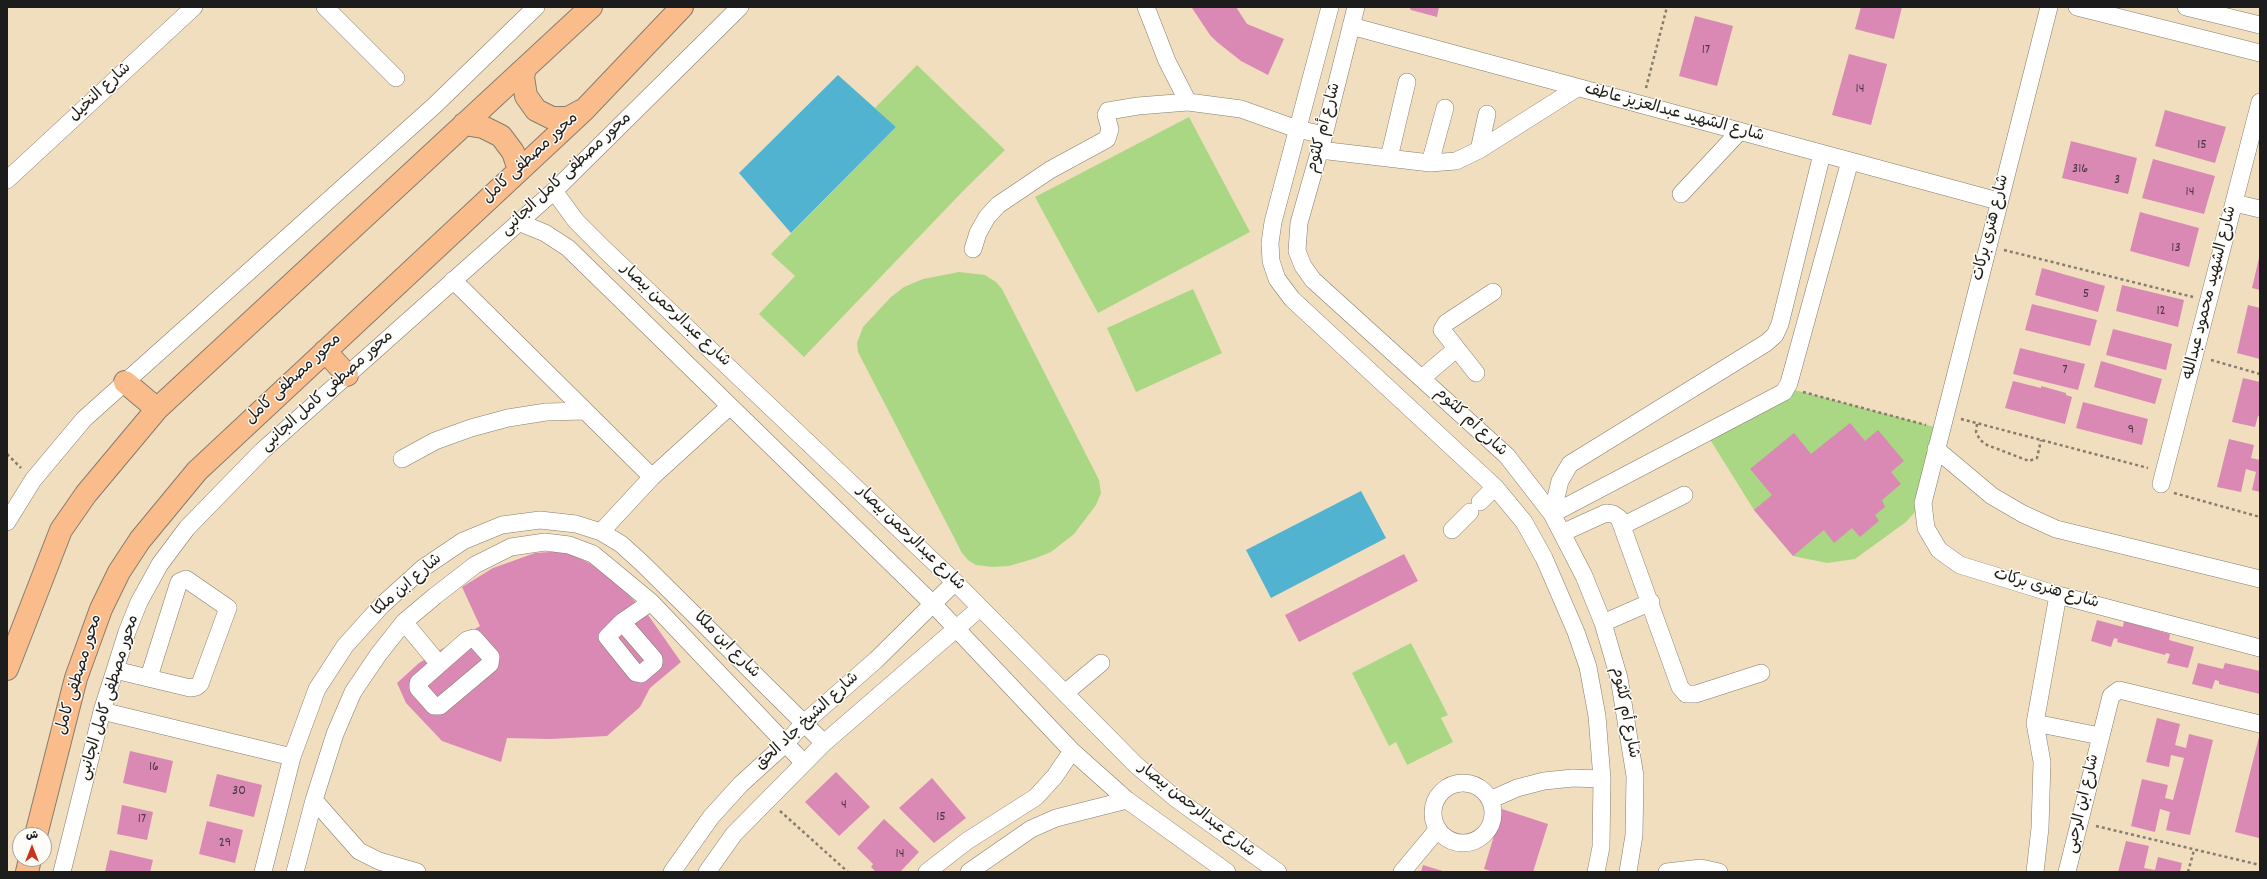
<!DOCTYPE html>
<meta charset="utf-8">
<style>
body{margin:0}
#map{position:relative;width:2267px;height:879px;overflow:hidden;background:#f1debf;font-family:Dekko,"Playpen Sans Arabic",sans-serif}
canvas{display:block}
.frame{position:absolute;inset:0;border:8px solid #1c1c1c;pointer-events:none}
.north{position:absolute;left:12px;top:827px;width:40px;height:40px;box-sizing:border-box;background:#fdfcf7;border:1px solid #a3a29f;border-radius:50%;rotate:0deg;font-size:11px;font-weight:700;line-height:16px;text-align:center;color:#1c1c1c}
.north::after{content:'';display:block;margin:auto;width:14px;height:18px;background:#c8321e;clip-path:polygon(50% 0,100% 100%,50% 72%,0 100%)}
</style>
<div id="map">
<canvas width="2267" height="879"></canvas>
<div class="frame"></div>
<div class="north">ش</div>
</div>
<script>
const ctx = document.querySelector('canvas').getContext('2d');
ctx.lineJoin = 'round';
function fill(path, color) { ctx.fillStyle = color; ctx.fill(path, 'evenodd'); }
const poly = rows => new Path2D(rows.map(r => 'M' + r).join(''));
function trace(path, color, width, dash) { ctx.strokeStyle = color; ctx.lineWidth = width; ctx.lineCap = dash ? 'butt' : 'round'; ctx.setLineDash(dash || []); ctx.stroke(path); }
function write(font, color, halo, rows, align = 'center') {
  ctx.font = font + ' Dekko,"Playpen Sans Arabic",sans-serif'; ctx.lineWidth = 3; ctx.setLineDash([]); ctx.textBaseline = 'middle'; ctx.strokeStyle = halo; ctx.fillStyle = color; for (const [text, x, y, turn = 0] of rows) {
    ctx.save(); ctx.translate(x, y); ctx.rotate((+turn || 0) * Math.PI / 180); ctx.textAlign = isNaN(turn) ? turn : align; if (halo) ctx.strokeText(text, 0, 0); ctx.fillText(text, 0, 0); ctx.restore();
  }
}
fill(poly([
 [917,65,1005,150,964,190,804,357,759,314,795,276,771,254,896,127,875,108],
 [1189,117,1250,232,1098,313,1035,197],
 [959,272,985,275,996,282,1002,289,1099,480,1101,493,1096,505,1074,534,1051,552,1036,558,1009,566,993,567,976,565,968,560,962,553,858,352,857,343,863,327,891,297,904,287,923,279],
 [1193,289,1222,353,1136,392,1107,328],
 [1787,388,1942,429,1923,503,1906,522,1855,559,1827,563,1793,556,1754,510,1706,433],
 [1411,643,1448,715,1441,718,1453,742,1407,765,1396,742,1389,746,1352,673]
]), '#aad784');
fill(poly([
 [838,75,896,127,791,233,739,173],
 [1361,491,1386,538,1271,598,1246,550]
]), '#51b3d0');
fill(poly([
 [1195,7,1236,7,1247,24,1284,39,1268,75,1241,61,1217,42,1210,35,1192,8],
 [1409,7,1439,7,1437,17,1411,10],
 [1861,7,1902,7,1894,39,1855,29],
 [1695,16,1733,26,1717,86,1679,76],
 [1849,54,1887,64,1871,125,1832,115],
 [2165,110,2226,127,2215,163,2155,146],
 [2071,141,2137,158,2128,194,2062,178],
 [2153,159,2215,176,2204,214,2142,198],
 [2140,212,2199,228,2189,267,2130,251],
 [2259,258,2260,258,2260,290,2252,288],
 [2042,268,2105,286,2098,312,2035,295],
 [2122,285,2184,300,2178,327,2116,311],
 [2032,304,2097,320,2090,346,2025,330],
 [2248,305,2260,308,2260,359,2237,353],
 [2113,329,2172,344,2166,370,2106,355],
 [2020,348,2085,364,2078,390,2013,374],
 [2101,361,2162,379,2155,404,2094,387],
 [2243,378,2260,382,2260,416,2258,416,2255,427,2232,422],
 [2013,381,2041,388,2041,386,2066,393,2066,395,2072,397,2065,424,2005,408],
 [2083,402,2148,419,2142,445,2076,428],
 [1850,423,1865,441,1878,430,1904,461,1891,472,1901,484,1882,500,1885,507,1875,515,1879,521,1860,537,1852,528,1834,543,1824,530,1793,556,1754,510,1772,495,1750,469,1794,433,1811,454],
 [2229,439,2254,445,2251,458,2260,460,2260,492,2252,490,2256,472,2246,469,2241,492,2217,487],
 [565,551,591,564,623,589,648,615,681,662,650,688,640,707,607,736,550,739,507,738,501,762,442,741,406,703,397,683,419,663,480,626,462,587,493,568,535,553],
 [1404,554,1418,581,1299,642,1285,615],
 [2097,620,2123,627,2124,621,2170,634,2169,640,2194,647,2188,668,2167,663,2170,654,2166,653,2165,655,2117,642,2118,639,2114,638,2111,647,2091,641],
 [2198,663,2223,669,2225,663,2260,671,2260,694,2219,684,2219,681,2215,680,2212,689,2192,684],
 [2157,718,2180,724,2175,745,2186,748,2189,734,2213,740,2190,835,2166,830,2170,812,2160,809,2155,832,2131,826,2142,779,2168,785,2165,798,2173,800,2184,758,2171,755,2169,767,2146,762],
 [2259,737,2260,737,2259,838,2235,832],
 [130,751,173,761,166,793,123,783],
 [836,772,870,807,839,836,805,802],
 [217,774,262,785,254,817,209,806],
 [932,778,966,818,934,843,899,808],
 [122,805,153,812,147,840,117,834],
 [1502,809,1548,824,1533,872,1494,872,1484,869],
 [884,819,919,852,900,872,876,872,871,867,873,864,857,848],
 [207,821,243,830,235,863,199,854],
 [2126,841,2149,846,2144,868,2155,870,2158,857,2182,863,2180,872,2118,872],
 [110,850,153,860,150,872,105,872],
 [1423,865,1446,872,1421,872]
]), '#d989b4');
const minor = poly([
 [325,7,396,78],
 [1146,7,1167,61,1188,102],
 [1330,7,1273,222,1270,243,1271,261,1277,279,1292,299,1495,487,1524,522,1544,558,1576,632,1588,667,1597,716,1602,779,1601,847,1596,872],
 [1356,7,1324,135,1299,223,1297,251,1303,266,1313,280,1507,456,1552,514,1584,576,1603,623,1619,678,1635,776,1634,835,1628,872],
 [2049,7,1923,503,1926,528,1939,550,1960,565,2058,595,2260,648],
 [2077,7,2260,53],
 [2186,7,2260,25],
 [1351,26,1998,201],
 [1320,150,1430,163,1456,161,1479,150,1577,88],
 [1479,150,1487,114],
 [1389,158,1407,82],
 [1430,163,1445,108],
 [7,180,194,7],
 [554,191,576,221,604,249,955,582,1136,765,1175,798,1278,872],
 [1681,194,1739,132],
 [2234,203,2260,209],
 [518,222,545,233,568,248,933,604,1072,751,1127,800,1227,872],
 [973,249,978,233,987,217,998,205,1050,170,1107,139,1110,129,1106,115,1108,111,1138,106,1188,102,1241,109,1297,129,1324,135],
 [453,280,652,477],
 [1476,373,1442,330,1446,323,1493,292],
 [1422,378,1456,349],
 [1936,449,1992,496,2023,514,2056,529,2260,579],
 [402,459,435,441,471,428,508,418,546,412,584,411],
 [2161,484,2260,102],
 [1480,502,1495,487],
 [1552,514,1784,392,1789,383,1850,161],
 [1552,514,1560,481,1570,464,1766,343,1775,335,1780,324,1822,154],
 [7,522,33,480,84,419,434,106,536,7],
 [1622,526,1684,495],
 [1452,530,1470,512],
 [601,532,652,477,730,406],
 [1562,533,1606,513,1613,514,1619,518,1680,687,1686,694,1696,694,1761,673],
 [404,622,439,664],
 [622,622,654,659,654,663,641,674,636,673,607,637,622,622,651,602],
 [1603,623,1651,602],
 [474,638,491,657,490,664,440,706,434,706,418,688,418,683,467,640,474,638],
 [115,670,190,688,196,687,200,684,228,608,186,579,179,582,149,677],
 [1065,693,1101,663],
 [102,711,292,757],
 [2035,723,2100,736],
 '1433 813a30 30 0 1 1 60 0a30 30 0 1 1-60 0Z',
 [314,800,359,851,379,861,417,872],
 [1490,800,1517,788,1544,781,1573,778,1602,779],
 [62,872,102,711,127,632,139,602,160,564,187,528,262,451,554,191,740,7],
 [263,872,292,757,317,689,345,646,381,606,423,568,463,541,502,525,540,520,576,524,601,532,621,544,642,563,824,743],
 [295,872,314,800,335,734,353,692,378,655,404,622,435,596,475,565,511,547,545,542,569,545,593,554,651,602,804,763],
 [672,872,711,817,741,784,785,744,804,723,876,660,955,582],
 [707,872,734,834,824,743,980,608],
 [927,872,967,841,1036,797,1055,776,1072,751],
 [969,872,1031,829,1056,818,1127,800],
 [1402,872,1438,829],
 [1667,872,1701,868,1719,872],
 [2035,872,2040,828,2042,762,2035,723,2058,595],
 [2067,872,2111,696,2119,690,2260,724]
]);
const major = poly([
 [525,68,523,77,526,96,536,110,552,118,568,118,581,111],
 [464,124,483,127,501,136,513,152,519,170],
 [325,351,347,375],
 [125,382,157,409],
 [7,669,61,530,86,494,157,409,591,7],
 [36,835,76,678,101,609,119,572,140,540,197,471,584,110,682,7],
 [27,872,30,859]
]);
trace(minor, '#867d6e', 18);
trace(major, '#867d6e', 24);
trace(poly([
 [1646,88,1667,7],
 [2004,250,2193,297],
 [2211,360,2260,374],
 [1803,392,1926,425],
 [1961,419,2148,468],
 [1977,424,1976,432,1980,440,1987,445,2029,461,2037,458,2041,440],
 [7,454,21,468],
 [2174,493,2260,517],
 [780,811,848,872],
 [2096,826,2260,865],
 [2188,872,2194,850]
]), '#867d6e', 2.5, [3, 3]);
trace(minor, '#fff', 17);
trace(major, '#fabc8b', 22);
write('14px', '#4b3742', null, [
 ["17",1706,51],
 ["14",1860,90],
 ["15",2202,146],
 ["316",2080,170],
 ["3",2117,181],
 ["14",2190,193],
 ["13",2176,249],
 ["5",2086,295],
 ["12",2161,312],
 ["7",2065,371],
 ["9",2131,431],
 ["16",154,768],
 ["30",239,792],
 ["4",844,806],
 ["15",941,818],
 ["17",142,820],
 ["29",225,844],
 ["14",900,855]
]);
write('16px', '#1c1c1c', '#fdfcf7', [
 ["شارع النخيل",101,93,-43],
 ["شارع الشهيد عبدالعزيز عاطف",1674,114,15],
 ["شارع أم كلثوم",1325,128,-75],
 ["محور مصطفى كامل",531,159,-43],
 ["محور مصطفى كامل الجانبى",567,175,-43],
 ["شارع هنرى بركات",1992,228,-76],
 ["شارع الشهيد محمود عبدالله",2211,293,-76],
 ["شارع عبدالرحمن بيصار",675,316,43],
 ["محور مصطفى كامل",294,380,-43],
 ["محور مصطفى كامل الجانبى",328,392,-42],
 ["شارع أم كلثوم",1470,423,43],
 ["شارع عبدالرحمن بيصار",910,539,44],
 ["شارع ابن ملكا",408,586,-41],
 ["شارع هنرى بركات",2046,590,16],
 ["شارع ابن ملكا",726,646,45],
 ["محور مصطفى كامل",80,675,-73],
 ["محور مصطفى كامل الجانبى",110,698,-73],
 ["شارع أم كلثوم",1624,713,79],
 ["شارع الشيخ جاد الحق",808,722,-43],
 ["شارع ابن الرحبى",2084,804,-77],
 ["شارع عبدالرحمن بيصار",1196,811,38]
]);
</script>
